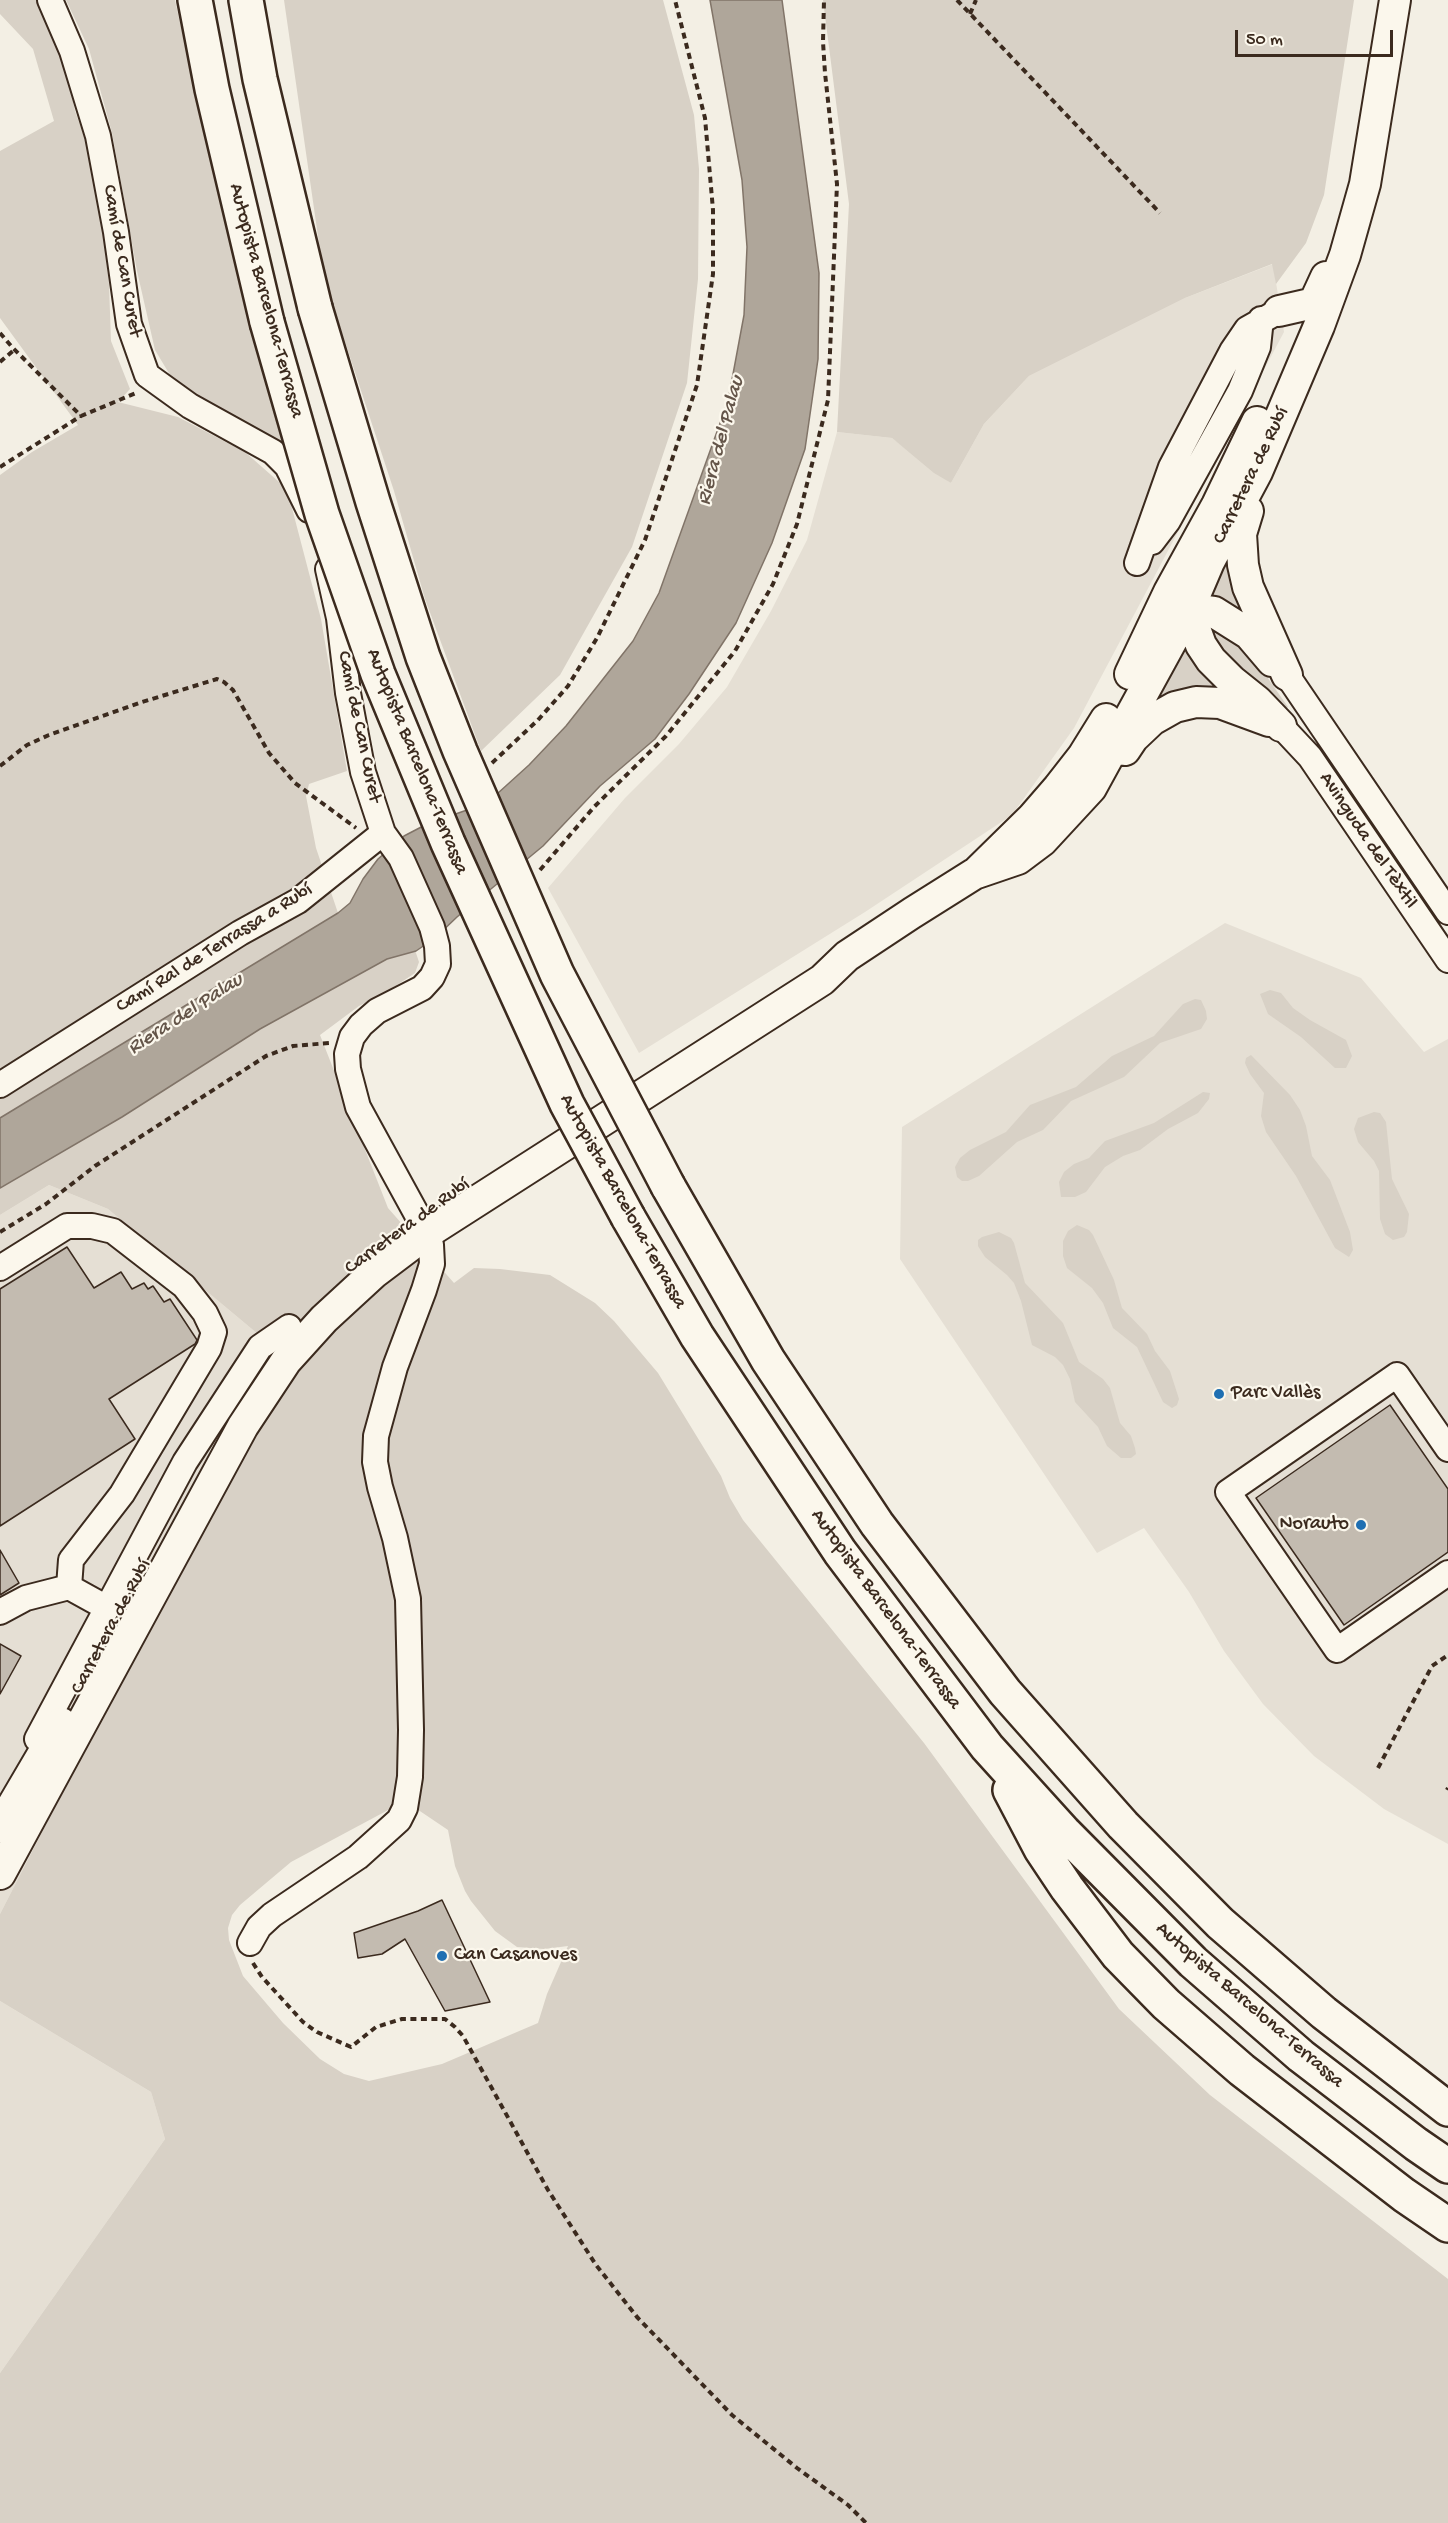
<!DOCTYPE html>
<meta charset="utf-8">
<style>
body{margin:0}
#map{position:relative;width:1448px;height:2523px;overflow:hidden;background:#f3efe4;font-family:"Gochi Hand",sans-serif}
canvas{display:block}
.scale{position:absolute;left:1235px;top:30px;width:158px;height:27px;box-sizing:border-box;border:3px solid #3b2a1e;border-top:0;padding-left:8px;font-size:18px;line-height:21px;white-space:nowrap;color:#3b2a1e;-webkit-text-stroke:4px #fbf7ec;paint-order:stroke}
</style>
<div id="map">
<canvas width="1448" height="2523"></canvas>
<div class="scale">50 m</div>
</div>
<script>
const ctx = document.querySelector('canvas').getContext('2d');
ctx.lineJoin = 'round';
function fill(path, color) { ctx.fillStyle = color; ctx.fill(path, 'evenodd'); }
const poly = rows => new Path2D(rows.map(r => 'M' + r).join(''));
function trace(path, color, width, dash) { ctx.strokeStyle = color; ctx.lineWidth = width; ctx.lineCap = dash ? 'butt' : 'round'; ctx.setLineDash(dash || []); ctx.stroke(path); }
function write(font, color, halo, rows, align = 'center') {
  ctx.font = font + ' "Gochi Hand",sans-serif'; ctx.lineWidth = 4.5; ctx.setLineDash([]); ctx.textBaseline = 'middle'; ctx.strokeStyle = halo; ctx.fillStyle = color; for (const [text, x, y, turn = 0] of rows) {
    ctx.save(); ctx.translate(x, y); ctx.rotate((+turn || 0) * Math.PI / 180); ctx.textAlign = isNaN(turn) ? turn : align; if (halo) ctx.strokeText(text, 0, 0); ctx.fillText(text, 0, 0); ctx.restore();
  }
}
fill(poly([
 [1273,264,1284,332,1074,728,1012,815,865,912,639,1053,548,888,625,798,679,744,727,687,771,611,807,540,837,432,892,438,951,483,984,424,1029,376,1185,298],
 [1225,923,1361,978,1424,1052,1448,1039,1448,1844,1384,1809,1314,1756,1263,1704,1224,1651,1189,1592,1144,1528,1097,1553,900,1259,902,1127],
 [49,1185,108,1209,295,1365,145,1631,0,1914,0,1215],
 [0,2001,151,2092,165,2139,0,2373]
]), '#e5dfd4');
fill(poly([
 [0,0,37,0,68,76,75,111,95,166,109,284,111,341,130,389,118,402,178,417,245,452,287,489,321,619,347,771,309,784,306,796,316,848,338,913,0,1118,0,475,32,452,78,425,0,318,0,151,54,121,33,49,0,14],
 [66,0,175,0,203,128,285,444,207,405,170,375,155,350,137,271,112,133,89,49],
 [284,0,663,0,694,115,699,169,698,279,687,383,632,547,560,675,481,751,425,599,394,491,324,278],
 [823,0,1354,0,1324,195,1306,243,1276,284,1272,264,1185,298,1029,376,984,424,951,483,934,473,892,438,837,432,849,204],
 [1226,548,1245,613,1243,614,1204,592],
 [1216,627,1237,640,1265,674,1288,707,1285,710,1217,653,1211,629],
 [1179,638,1221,689,1148,704],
 [413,944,419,962,415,973,388,991,359,1006,320,1035,388,1208,454,1283,474,1268,500,1269,550,1275,595,1303,614,1321,658,1373,721,1476,730,1498,743,1520,924,1743,1119,2009,1210,2095,1448,2279,1448,2523,0,2523,0,2373,165,2139,151,2092,0,2001,0,1914,145,1631,295,1365,108,1209,49,1185,0,1215,0,1188,122,1117,260,1029],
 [405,1801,448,1830,455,1866,465,1891,471,1901,495,1931,517,1947,544,1949,568,1946,547,1994,538,2023,442,2064,369,2081,344,2074,320,2059,283,2023,243,1976,229,1940,228,1928,232,1915,240,1905,291,1862],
 [1270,990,1281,993,1293,1008,1310,1020,1346,1040,1352,1056,1346,1068,1335,1068,1301,1037,1268,1014,1260,994],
 [1195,999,1201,1000,1206,1011,1207,1019,1201,1029,1160,1043,1124,1077,1071,1101,1043,1130,1017,1142,979,1176,968,1181,962,1181,957,1177,955,1167,960,1158,970,1150,1006,1132,1030,1105,1076,1087,1112,1056,1154,1036,1183,1004],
 [1251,1055,1290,1095,1300,1110,1306,1126,1312,1156,1330,1180,1350,1232,1353,1250,1349,1257,1335,1248,1296,1176,1266,1132,1261,1116,1264,1093,1250,1074,1245,1063,1246,1058],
 [1203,1092,1210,1093,1209,1099,1198,1113,1168,1129,1140,1150,1123,1156,1105,1167,1086,1192,1075,1197,1061,1197,1059,1182,1064,1172,1074,1164,1089,1158,1105,1141,1154,1123],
 [1374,1112,1380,1113,1386,1122,1392,1179,1409,1214,1407,1232,1404,1237,1393,1240,1385,1234,1380,1219,1379,1171,1374,1161,1358,1142,1354,1129,1358,1118],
 [1077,1225,1089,1230,1093,1235,1114,1280,1122,1308,1147,1334,1155,1351,1170,1371,1179,1399,1177,1405,1172,1408,1163,1402,1137,1347,1113,1328,1103,1303,1092,1288,1067,1268,1063,1256,1063,1241,1068,1231],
 [999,1232,1011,1238,1014,1243,1025,1283,1063,1323,1079,1362,1103,1379,1110,1388,1120,1423,1131,1436,1135,1448,1136,1454,1131,1458,1121,1458,1107,1446,1098,1427,1075,1402,1070,1379,1063,1365,1055,1357,1032,1345,1021,1301,1014,1283,1007,1275,985,1257,978,1246,978,1240,982,1237]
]), '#d8d1c6');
const water = poly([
 [710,0,782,0,819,273,818,359,805,449,772,543,736,623,689,694,655,739,600,786,543,846,457,917,435,938,416,951,387,959,260,1029,122,1117,0,1188,0,1118,338,913,350,903,363,879,378,859,404,836,427,824,487,803,529,765,566,726,633,641,659,593,728,401,744,315,747,247,742,180,710,0]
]);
fill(water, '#afa69a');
trace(water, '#817468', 1.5);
const building = poly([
 [67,1247,94,1288,121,1272,132,1289,144,1283,148,1289,153,1286,164,1302,170,1299,197,1340,195,1344,109,1399,135,1439,0,1526,0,1289,67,1247],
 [1390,1405,1448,1489,1448,1552,1344,1625,1256,1498,1390,1405],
 [0,1550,19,1583,0,1595,0,1550],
 [0,1644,21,1656,0,1694,0,1644],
 [442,1900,490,2002,445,2011,405,1939,382,1954,358,1958,354,1933,418,1911,442,1900]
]);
fill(building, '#c3bbb0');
trace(building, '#3b2a1e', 1.5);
const minor = poly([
 [50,0,72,51,98,136,116,232,129,324,147,375,190,406,273,452,287,466,309,510],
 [1152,542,1168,521,1240,391,1258,347,1261,319],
 [1137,563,1171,467,1232,351,1247,329,1279,311],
 [328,569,339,618,348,693,363,772,383,833],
 [1287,675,1448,912],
 [1281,726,1310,757,1448,960],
 [0,1085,240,933,298,901,383,833,401,858,432,927,437,946,438,964,432,977,422,988,377,1011,361,1025,352,1037,347,1054,348,1069,358,1107,427,1233,431,1245,432,1264,424,1290,395,1367,376,1436,375,1462,380,1487,395,1538,408,1599,411,1730,410,1777,405,1808,399,1820,358,1857,272,1915,259,1927,250,1943],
 [0,1268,67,1226,92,1226,113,1231,184,1286,205,1313,214,1332,209,1348,122,1494,71,1560,69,1587],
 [1448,1449,1397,1375,1228,1492,1337,1650,1448,1573],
 [0,1612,26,1598,69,1587,107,1608],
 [37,1739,185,1462,260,1347,289,1327]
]);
const major = poly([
 [1279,311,1314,303,1326,277],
 [1248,511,1241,534,1243,565,1248,587,1287,675],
 [1187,598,1194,626,1201,645,1211,660,1232,681,1257,701,1281,726],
 [1173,618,1189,609,1214,612,1249,634,1272,661],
 [1130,674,1169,592,1217,505,1257,422],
 [1125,750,1133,738,1152,720,1175,707,1196,702,1220,703,1269,721],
 [977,872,1032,818,1058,788,1083,756,1106,719],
 [0,1827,61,1723],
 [0,1874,243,1426,286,1361,324,1319,374,1273,427,1233,822,980,847,956,912,913,974,874,1018,859,1042,841,1091,788,1189,609,1209,562,1257,472,1319,326,1345,255,1365,184,1395,0]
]);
const highway = poly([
 [195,0,212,89,267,322],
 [246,0,260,79,315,308],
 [668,1186,768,1360,877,1524,1005,1692,1123,1825,1220,1923,1324,2013,1448,2109],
 [628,1217,697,1336,840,1552,987,1747,1064,1832,1193,1962,1301,2056,1416,2144,1448,2166],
 [1010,1790,1041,1849,1067,1888,1118,1955,1166,2004,1242,2070,1404,2195,1448,2225]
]);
trace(minor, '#3b2a1e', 28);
trace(major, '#3b2a1e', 34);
trace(highway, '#3b2a1e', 38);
trace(poly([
 [957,0,1160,213],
 [970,14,976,0],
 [0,333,12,347,81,416,136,393],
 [0,362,14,350],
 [0,467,81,416],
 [492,763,538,720,568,686,597,638,645,540,697,385,713,274,713,210,705,118,675,0],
 [0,766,27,745,49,735,139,703,217,679,224,682,233,690,269,753,295,783,356,828],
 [540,870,594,807,666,736,735,651,773,584,797,524,828,400,837,184,825,73,823,42,824,0],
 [0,1232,46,1204,95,1166,266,1056,293,1046,329,1043],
 [1378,1768,1432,1666,1448,1655],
 [1447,1790,1448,1788],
 [253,1963,262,1977,303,2022,317,2032,351,2047,376,2027,402,2019,445,2019,455,2027,463,2036,548,2190,596,2265,637,2317,732,2415,797,2468,848,2505,866,2523]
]), '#3b2a1e', 4, [6, 4.5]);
trace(minor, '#fbf7ec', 24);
trace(major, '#fbf7ec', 30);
trace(highway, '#fbf7ec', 33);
const highwayBridge = poly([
 [315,308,373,502,423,657,460,751,557,974,668,1186],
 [267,322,322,514,378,674,448,843,567,1104,628,1217]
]);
trace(highwayBridge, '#3b2a1e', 38, []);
trace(highwayBridge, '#fbf7ec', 33);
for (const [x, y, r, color] of [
 [1219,1394,6,"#1f6fb2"],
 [1361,1525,6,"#1f6fb2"],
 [442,1956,6,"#1f6fb2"]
]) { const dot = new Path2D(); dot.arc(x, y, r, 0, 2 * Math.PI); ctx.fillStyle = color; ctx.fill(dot); trace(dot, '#fbf7ec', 2); }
write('20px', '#3b2a1e', '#fbf7ec', [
 ["Camí de Can Curet",121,261,80],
 ["Autopista Barcelona-Terrassa",265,301,75],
 ["Carretera de Rubí",1252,476,-64],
 ["Camí de Can Curet",358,727,78],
 ["Autopista Barcelona-Terrassa",416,762,68],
 ["Avinguda del Tèxtil",1367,841,56],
 ["Camí Ral de Terrassa a Rubí",215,949,-32],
 ["Autopista Barcelona-Terrassa",622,1202,61],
 ["Carretera de Rubí",408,1227,-36],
 ["Autopista Barcelona-Terrassa",885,1610,54],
 ["Carretera de Rubí",112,1627,-62],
 ["Autopista Barcelona-Terrassa",1249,2006,41]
]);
write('20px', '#3b2a1e', '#fbf7ec', [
 ["Parc Vallès",1231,1394],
 ["Norauto",1349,1525,"right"],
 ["Can Casanoves",454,1956]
], 'left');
write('italic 21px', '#645549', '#fbf7ec', [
 ["Riera del Palau",722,441,-75],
 ["Riera del Palau",186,1015,-33]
]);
</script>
